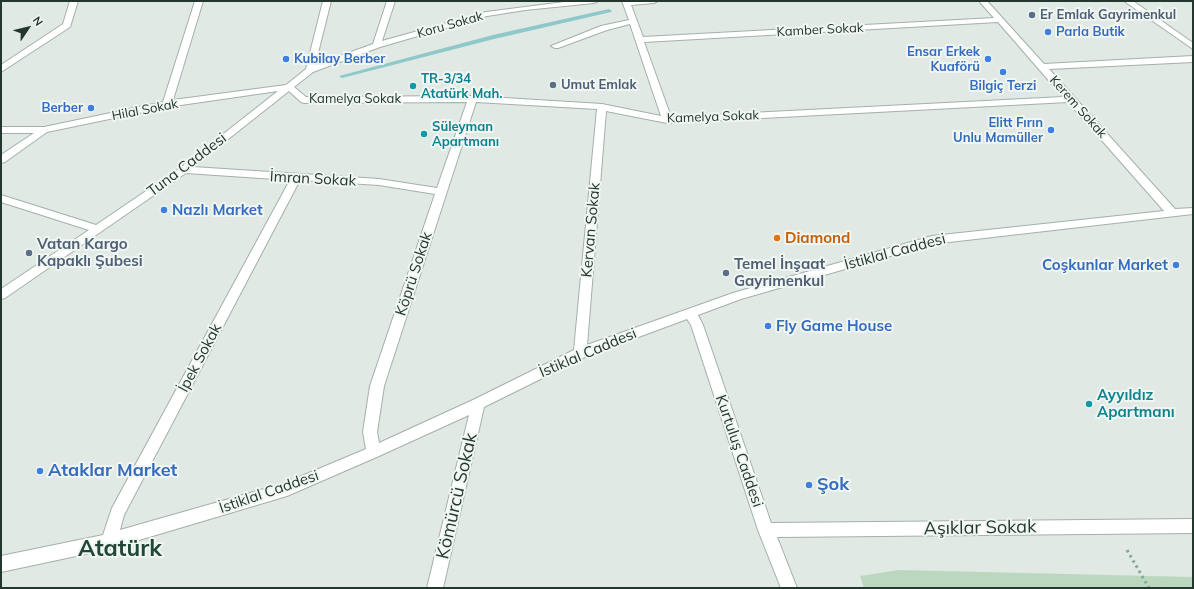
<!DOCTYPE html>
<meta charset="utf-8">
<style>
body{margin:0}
#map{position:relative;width:1194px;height:589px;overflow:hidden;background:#e0e9e4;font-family:Mulish,sans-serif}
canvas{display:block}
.frame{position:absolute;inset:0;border:2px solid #23372f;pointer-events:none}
.north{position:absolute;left:8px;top:8px;width:40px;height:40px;-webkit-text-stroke:3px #f0f6f2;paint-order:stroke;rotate:55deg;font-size:11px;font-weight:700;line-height:16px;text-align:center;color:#23372f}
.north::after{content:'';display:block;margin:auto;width:14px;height:18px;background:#23372f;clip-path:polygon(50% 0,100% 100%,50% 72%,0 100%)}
</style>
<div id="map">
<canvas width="1194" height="589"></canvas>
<div class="frame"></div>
<div class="north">N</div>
</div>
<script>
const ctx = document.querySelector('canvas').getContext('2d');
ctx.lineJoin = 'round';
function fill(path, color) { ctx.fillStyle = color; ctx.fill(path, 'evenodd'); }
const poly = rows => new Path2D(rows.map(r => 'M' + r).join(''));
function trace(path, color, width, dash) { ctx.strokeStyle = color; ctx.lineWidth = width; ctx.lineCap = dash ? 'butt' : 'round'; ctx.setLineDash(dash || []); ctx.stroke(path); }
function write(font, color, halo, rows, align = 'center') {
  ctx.font = font + ' Mulish,sans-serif'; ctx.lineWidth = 4; ctx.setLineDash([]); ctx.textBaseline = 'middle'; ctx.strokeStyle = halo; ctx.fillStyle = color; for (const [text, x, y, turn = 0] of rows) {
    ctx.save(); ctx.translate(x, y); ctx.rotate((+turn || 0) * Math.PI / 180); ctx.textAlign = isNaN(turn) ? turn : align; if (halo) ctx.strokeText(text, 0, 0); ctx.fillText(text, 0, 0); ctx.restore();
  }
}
fill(poly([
 [899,570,1193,577,1193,588,864,588,860,576]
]), '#bbd8bf');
fill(poly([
 [609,9,612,11,611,12,494,39,342,78,339,76,493,35,609,9]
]), '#8ec8c8');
const minor = poly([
 [70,1,78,1,70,27,1,72,1,65,63,24,70,1],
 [195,1,203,1,173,100,286,85,306,69,323,1,331,1,315,65,373,44,387,1,395,1,382,41,486,12,572,1,598,1,594,3,525,10,487,16,380,47,313,72,294,87,306,97,472,96,602,104,661,116,630,24,607,30,558,48,555,48,551,46,601,26,629,20,622,1,658,1,654,3,631,5,643,37,994,18,979,1,987,1,1044,64,1193,56,1193,62,1049,69,1175,209,1193,208,1193,214,932,244,741,299,698,315,703,325,771,523,1193,519,1193,533,777,537,797,588,781,588,758,530,691,325,687,319,585,357,484,407,443,588,427,588,469,415,379,456,287,496,109,549,1,572,1,556,103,535,112,508,290,180,186,173,5,298,1,299,1,289,89,230,1,202,1,195,96,225,180,168,278,91,167,107,47,132,5,162,1,163,1,155,34,133,1,133,1,127,44,127,163,102,195,1],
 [998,22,1063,97,671,117,644,42,998,22],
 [289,91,301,102,304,103,467,102,437,188,379,179,193,167,289,91],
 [476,102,597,109,574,350,473,400,379,443,377,432,384,386,476,102],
 [1068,102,1164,211,932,236,733,293,587,345,606,111,667,123,1068,102],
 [300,180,379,185,435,194,370,386,363,432,366,449,285,483,120,530,124,515,300,180],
 [1124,1,1133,1,1193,43,1193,49,1124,1]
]);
trace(minor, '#a4b0aa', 2);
trace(poly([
 [1127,550,1149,588]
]), '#84a998', 3, [2.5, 3.5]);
fill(minor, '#fff');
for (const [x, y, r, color] of [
 [1032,15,4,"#5c6f8a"],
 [1048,32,4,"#3f7fe0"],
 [286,59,4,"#3f7fe0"],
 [988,59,4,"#3f7fe0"],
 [1003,72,4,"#3f7fe0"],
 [553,85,4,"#5c6f8a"],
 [413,86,4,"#0f9aa8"],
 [91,108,4,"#3f7fe0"],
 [1051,130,4,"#3f7fe0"],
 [424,134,4,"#0f9aa8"],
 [164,210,4,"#3f7fe0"],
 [777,238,4,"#e8710a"],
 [29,253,4,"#5c6f8a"],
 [1176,265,4,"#3f7fe0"],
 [726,273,4,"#5c6f8a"],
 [768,326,4,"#3f7fe0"],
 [1089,404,4,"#0f9aa8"],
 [40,471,4,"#3f7fe0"],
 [809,485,4,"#3f7fe0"]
]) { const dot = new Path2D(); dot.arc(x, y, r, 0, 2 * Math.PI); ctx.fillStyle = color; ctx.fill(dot); trace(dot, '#f0f6f2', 1.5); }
write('bold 13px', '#4e5e75', '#f0f6f2', [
 ["Er Emlak Gayrimenkul",1040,15],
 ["Umut Emlak",561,85]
], 'left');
write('13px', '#23372f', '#f0f6f2', [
 ["Koru Sokak",450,25,-16],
 ["Kamber Sokak",820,30,-3],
 ["Kamelya Sokak",355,99],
 ["Kerem Sokak",1078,107,48],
 ["Hilal Sokak",145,110,-11],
 ["Kamelya Sokak",713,117,-2]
]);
write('bold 13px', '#366cbe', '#f0f6f2', [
 ["Parla Butik",1056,32,"left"],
 ["Ensar Erkek",980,52],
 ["Kuaförü",980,67],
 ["Kubilay Berber",294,59,"left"],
 ["Bilgiç Terzi",1003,86,"center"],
 ["Berber",83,108],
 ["Elitt Fırın",1043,123],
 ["Unlu Mamüller",1043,138]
], 'right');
write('bold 13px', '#0d838f', '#f0f6f2', [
 ["TR-3/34",421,79],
 ["Atatürk Mah.",421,94],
 ["Süleyman",432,127],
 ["Apartmanı",432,142]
], 'left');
write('15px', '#23372f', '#f0f6f2', [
 ["Tuna Caddesi",187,165,-37],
 ["İmran Sokak",313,179,3],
 ["Kervan Sokak",591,230,-85],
 ["İstiklal Caddesi",895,252,-15],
 ["Köprü Sokak",414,274,-72],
 ["İstiklal Caddesi",588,353,-23],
 ["İpek Sokak",200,358,-62],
 ["Kurtuluş Caddesi",739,451,71],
 ["İstiklal Caddesi",269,492,-19]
]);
write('bold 15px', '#366cbe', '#f0f6f2', [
 ["Nazlı Market",172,210],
 ["Coşkunlar Market",1168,265,"right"],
 ["Fly Game House",776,326]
], 'left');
write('bold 15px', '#c56008', '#f0f6f2', [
 ["Diamond",785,238]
], 'left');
write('bold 15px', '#4e5e75', '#f0f6f2', [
 ["Vatan Kargo",37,244],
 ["Kapaklı Şubesi",37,261],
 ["Temel İnşaat",734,264],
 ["Gayrimenkul",734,281]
], 'left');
write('bold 15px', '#0d838f', '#f0f6f2', [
 ["Ayyıldız",1097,395],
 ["Apartmanı",1097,412]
], 'left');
write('bold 18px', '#366cbe', '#f0f6f2', [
 ["Ataklar Market",48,471],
 ["Şok",817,485]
], 'left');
write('18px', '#23372f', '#f0f6f2', [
 ["Kömürcü Sokak",457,496,-77],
 ["Aşıklar Sokak",980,528,-1]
]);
write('bold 23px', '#214738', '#f0f6f2', [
 ["Atatürk",120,549]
]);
</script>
